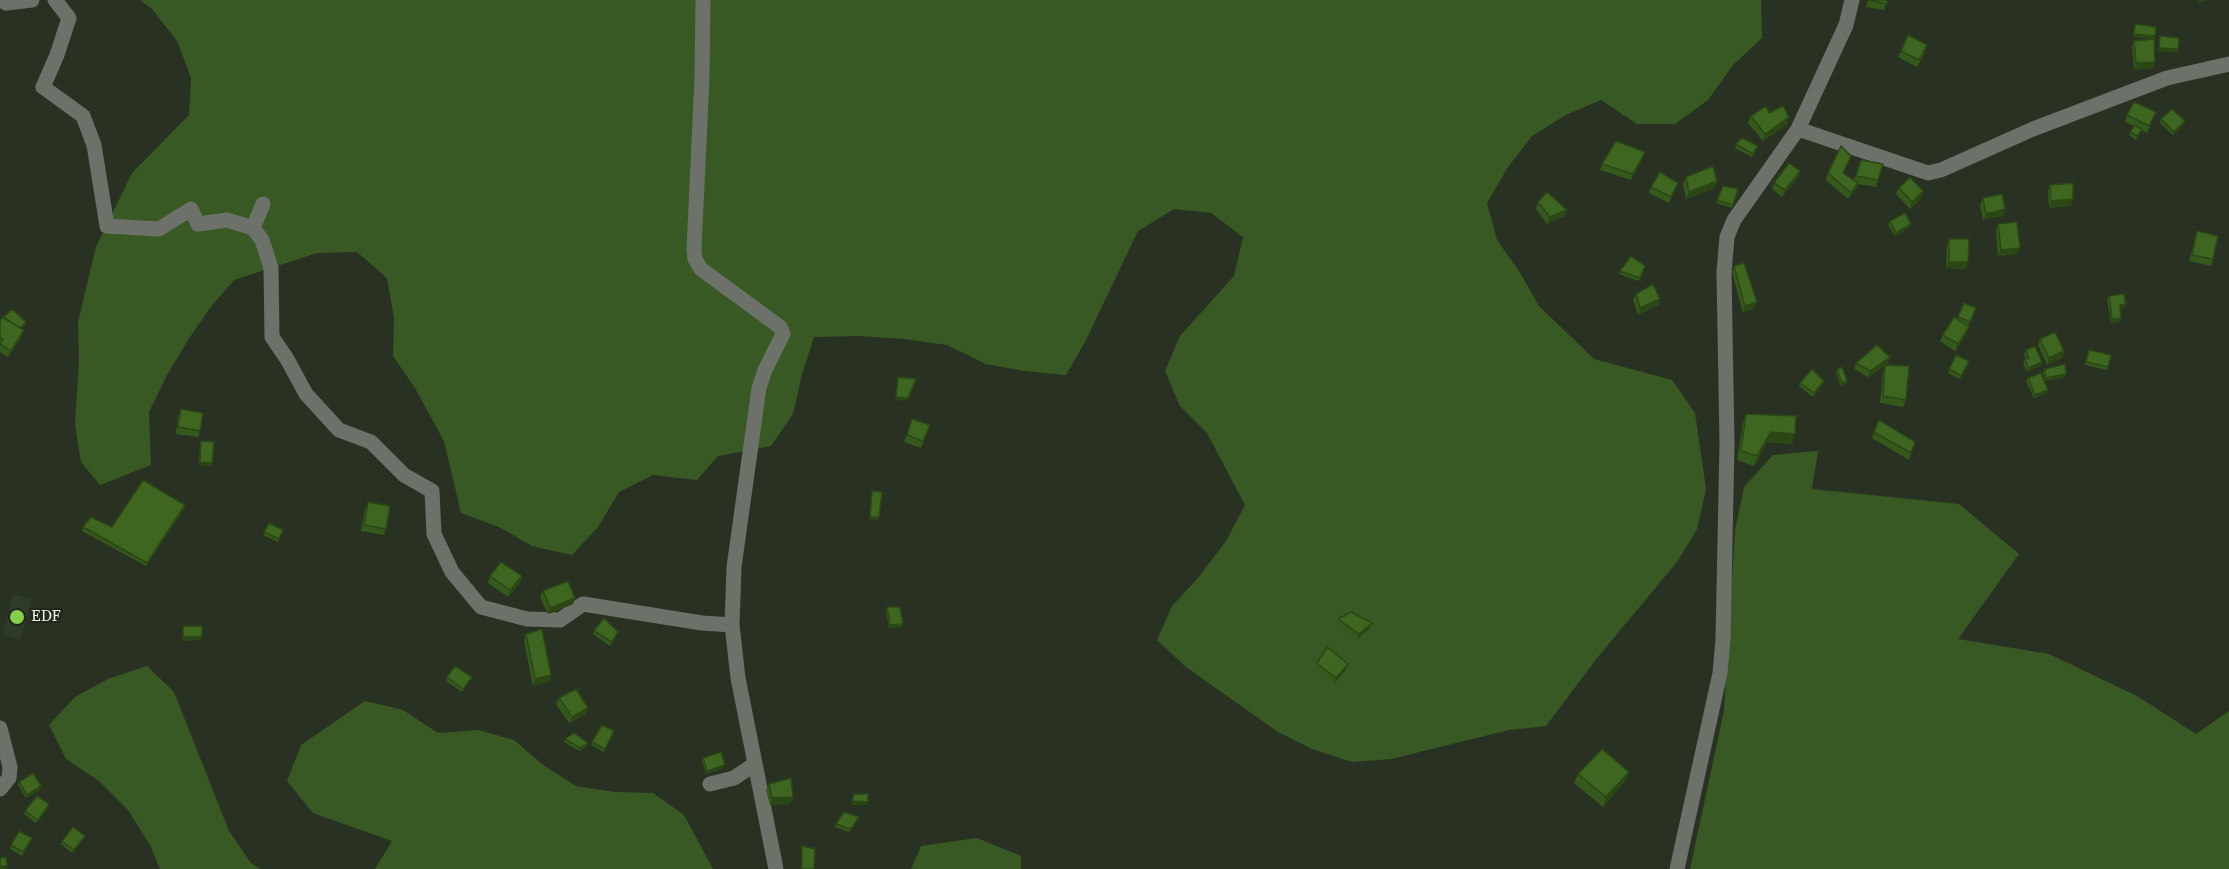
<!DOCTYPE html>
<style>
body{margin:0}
canvas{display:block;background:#293123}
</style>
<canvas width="2229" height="869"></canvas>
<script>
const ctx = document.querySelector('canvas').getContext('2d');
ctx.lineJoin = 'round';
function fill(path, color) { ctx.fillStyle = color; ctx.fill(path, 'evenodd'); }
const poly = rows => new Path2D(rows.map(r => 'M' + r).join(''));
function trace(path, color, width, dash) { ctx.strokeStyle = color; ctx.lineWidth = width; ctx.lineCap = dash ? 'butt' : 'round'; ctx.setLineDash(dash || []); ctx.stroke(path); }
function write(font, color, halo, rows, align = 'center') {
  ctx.font = font + ' "Source Serif 4",serif'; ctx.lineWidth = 4.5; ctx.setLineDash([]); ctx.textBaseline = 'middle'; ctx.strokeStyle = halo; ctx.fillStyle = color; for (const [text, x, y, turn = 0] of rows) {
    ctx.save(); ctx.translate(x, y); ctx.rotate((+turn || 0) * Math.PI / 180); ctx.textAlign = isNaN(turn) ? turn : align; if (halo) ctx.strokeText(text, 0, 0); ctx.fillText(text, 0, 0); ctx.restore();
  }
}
fill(poly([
 [13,594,32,599,20,640,2,635]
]), '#2e3b27');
fill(poly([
 [140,0,1761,0,1762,38,1733,65,1708,100,1675,124,1637,124,1601,100,1566,115,1532,136,1508,167,1487,203,1497,240,1519,271,1539,306,1594,359,1672,380,1695,413,1706,489,1697,529,1677,562,1597,658,1546,726,1509,730,1391,759,1352,762,1312,749,1278,732,1186,667,1157,640,1172,606,1198,578,1226,541,1245,505,1207,433,1180,406,1165,371,1180,336,1234,276,1243,237,1211,213,1174,209,1138,231,1085,342,1066,375,1024,371,986,364,947,345,904,339,859,336,814,337,802,374,793,414,771,446,718,456,697,480,653,475,619,492,598,527,572,555,532,546,499,527,461,513,444,441,415,388,393,356,394,318,387,278,357,252,317,253,234,280,210,308,188,340,167,375,149,412,151,465,100,485,81,462,75,424,79,360,78,322,96,247,132,173,189,115,191,78,177,41,152,9],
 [1818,451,1812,489,1959,504,2019,554,1958,639,2049,654,2137,696,2196,734,2229,711,2229,869,1690,869,1724,711,1735,530,1744,487,1773,455],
 [147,666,174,692,229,831,251,863,260,869,160,869,150,845,128,810,99,781,66,759,49,725,75,697,108,679],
 [365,701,403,710,438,733,478,730,514,740,543,765,576,786,615,792,653,793,684,815,713,869,375,869,392,841,313,813,287,781,301,745],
 [977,838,1021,856,1021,869,911,869,921,846]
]), '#395924');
trace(poly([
 [2,0,6,3,32,0],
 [55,0,69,18,57,55,43,87,83,116,94,145,107,226,159,229,191,209,198,224,227,220,253,228,263,204],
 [703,0,702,78,694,249,695,259,701,269,780,327,783,334,765,370,759,388,734,567,732,625,738,678,776,869],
 [1798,129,1928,173,1941,170,2033,129,2167,78,2229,64],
 [253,228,262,240,271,268,272,337,287,359,306,394,339,430,371,442,404,475,432,491,434,534,452,572,481,607,527,619,560,620,583,604,702,623,732,625],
 [0,728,10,767,9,778,0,789],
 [710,784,734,778,755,764],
 [1677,869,1720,673,1723,639,1727,444,1724,272,1727,237,1734,220,1798,129,1846,25,1852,0]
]), '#6c7169', 15);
fill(poly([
 [1868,0,1887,0,1884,10,1866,7],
 [2135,24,2155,36,2154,39,2155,62,2153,68,2134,70,2132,47,2134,41,2153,39,2133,37],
 [1901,51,1925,52,1917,67,1898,57],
 [2156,112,2147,133,2141,130,2136,140,2129,135,2134,126,2125,122,2127,115],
 [1769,113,1787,124,1763,141,1748,123,1751,116],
 [2161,119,2185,121,2183,125,2173,135,2160,123],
 [1736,144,1756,149,1752,157,1735,148],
 [1851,156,1843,174,1854,180,1861,160,1878,180,1876,187,1858,184,1856,189,1848,199,1826,180,1828,173],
 [1643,158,1631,180,1600,170,1602,164],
 [1800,171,1798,177,1782,197,1772,189,1774,183],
 [1686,177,1715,188,1686,199,1683,184],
 [1678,183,1669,203,1649,193,1651,187],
 [2050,185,2073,199,2071,206,2049,208,2048,191],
 [1723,186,1738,189,1732,208,1716,203],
 [1899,188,1923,191,1921,198,1910,209,1896,194],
 [1983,198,2005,209,2003,216,1983,220,1980,205],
 [1538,202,1565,216,1547,224,1536,209],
 [1890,221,1911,224,1910,227,1895,236,1888,225],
 [1998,224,2017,254,1998,256,1996,231],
 [2197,231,2213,259,2211,266,2189,261],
 [1949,239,1966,269,1946,268,1947,245],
 [1734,266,1757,302,1754,308,1743,313,1732,272],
 [1620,271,1640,278,1639,281,1619,274],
 [1636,294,1660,299,1658,305,1638,315,1633,300],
 [2109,296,2124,308,2120,308,2121,318,2120,321,2111,323,2107,299],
 [1964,303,1976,308,1968,326,1966,325,1967,333,1955,351,1940,341,1943,335,1957,319],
 [4,318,26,322,25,325,21,329,21,337,8,357,0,352,0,321],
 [2040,339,2064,351,2062,358,2047,365,2038,345],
 [2026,350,2041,366,2027,371,2023,363,2025,359,2026,359,2024,354],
 [2087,354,2108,367,2107,370,2085,365],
 [1856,363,1888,364,1885,365,1906,400,1903,407,1880,403,1883,372,1885,365,1868,377,1854,369],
 [1968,364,1960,379,1948,373,1949,369],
 [2045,369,2066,374,2065,377,2045,381,2043,372],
 [1837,370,1847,381,1846,384,1841,386,1836,373],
 [2028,378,2048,390,2047,393,2034,398,2026,381],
 [1824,381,1822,385,1813,397,1799,386,1800,383],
 [181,409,200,431,198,437,176,434,178,416],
 [1746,414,1792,444,1767,442,1754,466,1737,460,1743,423],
 [912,419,930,425,921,448,904,442],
 [1874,432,1915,442,1909,460,1872,438],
 [201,441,212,463,211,466,199,465,200,445],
 [368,502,386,529,384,535,361,531,365,509],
 [184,509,146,566,82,531,83,527,112,527],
 [269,523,283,530,278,542,263,535],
 [490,576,522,576,520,583,508,597,488,583],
 [543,591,573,604,548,614,540,597],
 [887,607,901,627,889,628,886,611],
 [1338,619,1372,623,1369,629,1357,640,1335,626],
 [594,631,616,636,610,646,593,634],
 [526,634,549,682,533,686,524,641],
 [1317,663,1346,670,1334,684,1315,670],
 [447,677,472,677,462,692,446,681],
 [559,698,586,714,569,723,556,704],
 [613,734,604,752,591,745,592,742],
 [565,739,588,743,587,747,579,751,564,742],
 [703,758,725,765,723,768,706,774,702,761],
 [1629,772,1625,781,1603,807,1574,783,1578,774],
 [19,782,41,786,40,790,26,798,18,785],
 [769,784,793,797,790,804,770,805,766,790],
 [49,804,48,808,36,823,24,814,25,811],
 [859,817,858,820,849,832,835,827,836,824],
 [85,836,83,839,72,853,61,844,62,841],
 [32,838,22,856,10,849,11,845],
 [802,846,814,869,801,869,801,850]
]), '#35581c');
fill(poly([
 [2198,0,2208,0,2197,3],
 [2134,34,2155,36,2154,39,2133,37],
 [2159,48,2178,49,2177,53,2157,51],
 [2155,62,2153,68,2134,70,2136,63],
 [1789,117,1787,124,1763,141,1765,134],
 [2185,121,2183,125,2173,135,2174,132],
 [1645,152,1643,158,1631,180,1633,174],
 [1800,171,1798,177,1782,197,1785,190],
 [1717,181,1715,188,1686,199,1689,192],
 [1858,183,1856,189,1848,199,1851,193],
 [1923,191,1921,198,1910,209,1912,202],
 [2073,199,2071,206,2049,208,2051,201],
 [2005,209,2003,216,1983,220,1986,214],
 [1567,210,1565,216,1547,224,1550,217],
 [1911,224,1910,227,1895,236,1896,233],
 [2020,248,2017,254,1998,256,2001,250],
 [1949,262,1968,262,1966,269,1946,268],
 [1660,299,1658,305,1638,315,1640,308],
 [1757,302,1754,308,1743,313,1745,306],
 [2126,304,2124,308,2119,309,2120,305],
 [2121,318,2120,321,2111,323,2112,319],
 [1969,327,1967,333,1955,351,1958,344],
 [24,330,21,337,8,357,11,351],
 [2064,351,2062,358,2047,365,2049,358],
 [1890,357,1888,364,1868,377,1870,371],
 [2042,362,2041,366,2027,371,2028,368],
 [2066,374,2065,377,2045,381,2046,378],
 [1824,381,1822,385,1813,397,1814,393],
 [1847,381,1846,384,1841,386,1842,383],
 [915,382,907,401,895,400,896,397],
 [2048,390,2047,393,2034,398,2035,395],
 [1771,432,1795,434,1792,444,1767,442,1754,466,1757,456],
 [200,462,212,463,211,466,199,465],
 [185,505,184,509,146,566,147,563],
 [870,517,879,517,877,520,869,520],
 [522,576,520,583,508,597,510,590],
 [575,598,573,604,548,614,550,608],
 [1372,623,1369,629,1357,640,1359,634],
 [903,624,901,627,889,628,890,625],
 [183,637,202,637,201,640,182,641],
 [1348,664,1346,670,1334,684,1336,678],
 [551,675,549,682,533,686,535,679],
 [588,708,586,714,569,723,572,717],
 [588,743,587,747,579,751,580,748],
 [725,765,723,768,706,774,707,771],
 [1629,772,1625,781,1603,807,1606,797],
 [41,786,40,790,26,798,27,795],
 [793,797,790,804,770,805,772,798],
 [852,801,868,802,867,805,851,805],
 [0,866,7,866,6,869,0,869]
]), '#2b4716');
const building = poly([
 [1869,0,1887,0,1887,4,1869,0],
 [2135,24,2156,27,2155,36,2134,34,2135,24],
 [1908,35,1927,45,1919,60,1901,51,1908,35],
 [2160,36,2179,38,2178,49,2159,48,2160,36],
 [2154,39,2155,62,2136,63,2134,41,2154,39],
 [2134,102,2156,112,2149,126,2127,115,2134,102],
 [1766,106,1769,113,1783,106,1789,117,1765,134,1751,116,1766,106],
 [2172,109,2185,121,2174,132,2161,119,2172,109],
 [2135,125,2142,130,2137,136,2130,132,2135,125],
 [1742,138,1758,146,1753,154,1736,144,1742,138],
 [1616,141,1645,152,1633,174,1602,164,1616,141],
 [1841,146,1851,156,1843,173,1858,183,1851,193,1828,173,1841,146],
 [1861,160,1883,164,1878,180,1856,176,1861,160],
 [1789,163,1800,171,1785,190,1774,183,1789,163],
 [1713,166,1717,181,1689,192,1686,177,1713,166],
 [1660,172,1678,183,1671,197,1651,187,1660,172],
 [1910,177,1923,191,1912,202,1899,188,1910,177],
 [2073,183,2073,199,2051,201,2050,185,2073,183],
 [1723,186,1738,189,1733,205,1717,200,1723,186],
 [1547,192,1567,210,1550,217,1538,202,1547,192],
 [2002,194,2005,209,1986,214,1983,198,2002,194],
 [1905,213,1911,224,1896,233,1890,221,1905,213],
 [2017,222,2020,248,2001,250,1998,224,2017,222],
 [2197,231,2218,236,2213,259,2192,255,2197,231],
 [1949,239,1969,239,1968,262,1949,262,1949,239],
 [1631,256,1645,266,1640,278,1620,271,1631,256],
 [1744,263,1757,302,1745,306,1734,266,1744,263],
 [1653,284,1660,299,1640,308,1636,294,1653,284],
 [2124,294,2126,304,2120,305,2121,318,2112,319,2109,296,2124,294],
 [1964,303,1976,308,1970,322,1958,317,1964,303],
 [12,309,26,322,20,328,4,317,12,309],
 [2,317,24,330,11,351,0,344,3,339,0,338,0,321,2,317],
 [1954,317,1969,327,1958,344,1943,335,1954,317],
 [2055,332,2064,351,2049,358,2040,339,2055,332],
 [1877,345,1890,357,1870,371,1856,363,1877,345],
 [2035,346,2042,362,2028,368,2025,359,2029,358,2026,350,2035,346],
 [2089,350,2111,355,2108,367,2086,362,2089,350],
 [1956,355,1969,361,1961,376,1949,369,1956,355],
 [2065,364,2066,374,2046,378,2045,369,2065,364],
 [1885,365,1909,366,1906,400,1883,396,1885,365],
 [1842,367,1847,381,1842,383,1837,370,1842,367],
 [1812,369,1824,381,1814,393,1800,383,1812,369],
 [2041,373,2048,390,2035,395,2028,378,2041,373],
 [898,377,916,379,908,398,896,397,898,377],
 [181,409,203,413,200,431,178,427,181,409],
 [1746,414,1796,416,1795,434,1771,432,1757,456,1741,451,1746,414],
 [912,419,930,425,923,441,907,435,912,419],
 [1879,420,1915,442,1911,453,1874,432,1879,420],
 [201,441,214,442,212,463,200,462,201,441],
 [143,480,185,505,147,563,83,527,91,517,112,527,143,480],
 [872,491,882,492,879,517,870,517,872,491],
 [368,502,390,506,386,529,364,525,368,502],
 [269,523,283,530,279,539,264,532,269,523],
 [501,562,522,576,510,590,490,576,501,562],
 [568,581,575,598,550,608,543,591,568,581],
 [887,607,900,607,903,624,890,625,887,607],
 [1351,612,1372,623,1359,634,1338,619,1351,612],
 [604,618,618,632,612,642,594,631,604,618],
 [183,626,202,626,202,637,183,637,183,626],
 [542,629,551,675,535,679,526,634,542,629],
 [1327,647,1348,664,1336,678,1317,663,1327,647],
 [455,666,472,677,463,689,447,677,455,666],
 [576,689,588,708,572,717,559,698,576,689],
 [602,725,614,731,605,749,592,742,602,725],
 [574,733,588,743,580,748,565,739,574,733],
 [1602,749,1629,772,1606,797,1578,774,1602,749],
 [721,752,725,765,707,771,703,758,721,752],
 [33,773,41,786,27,795,19,782,33,773],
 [791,778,793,797,772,798,769,784,791,778],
 [854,794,868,794,868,802,852,801,854,794],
 [37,796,49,804,38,820,25,811,37,796],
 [844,812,859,817,851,829,836,824,844,812],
 [73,827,85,836,74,850,62,841,73,827],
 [19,831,32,838,23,852,11,845,19,831],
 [802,846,815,849,814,869,802,869,802,846],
 [6,857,7,866,0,866,0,858,6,857]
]);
fill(building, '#3e6620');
trace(building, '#2b4716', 1.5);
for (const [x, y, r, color] of [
 [17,617,8,"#84d04d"]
]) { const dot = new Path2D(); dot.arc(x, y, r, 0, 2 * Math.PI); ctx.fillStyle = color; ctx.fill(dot); trace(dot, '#1f281a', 2); }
write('16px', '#e6ece3', '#1f281a', [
 ["EDF",31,617]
], 'left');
</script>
